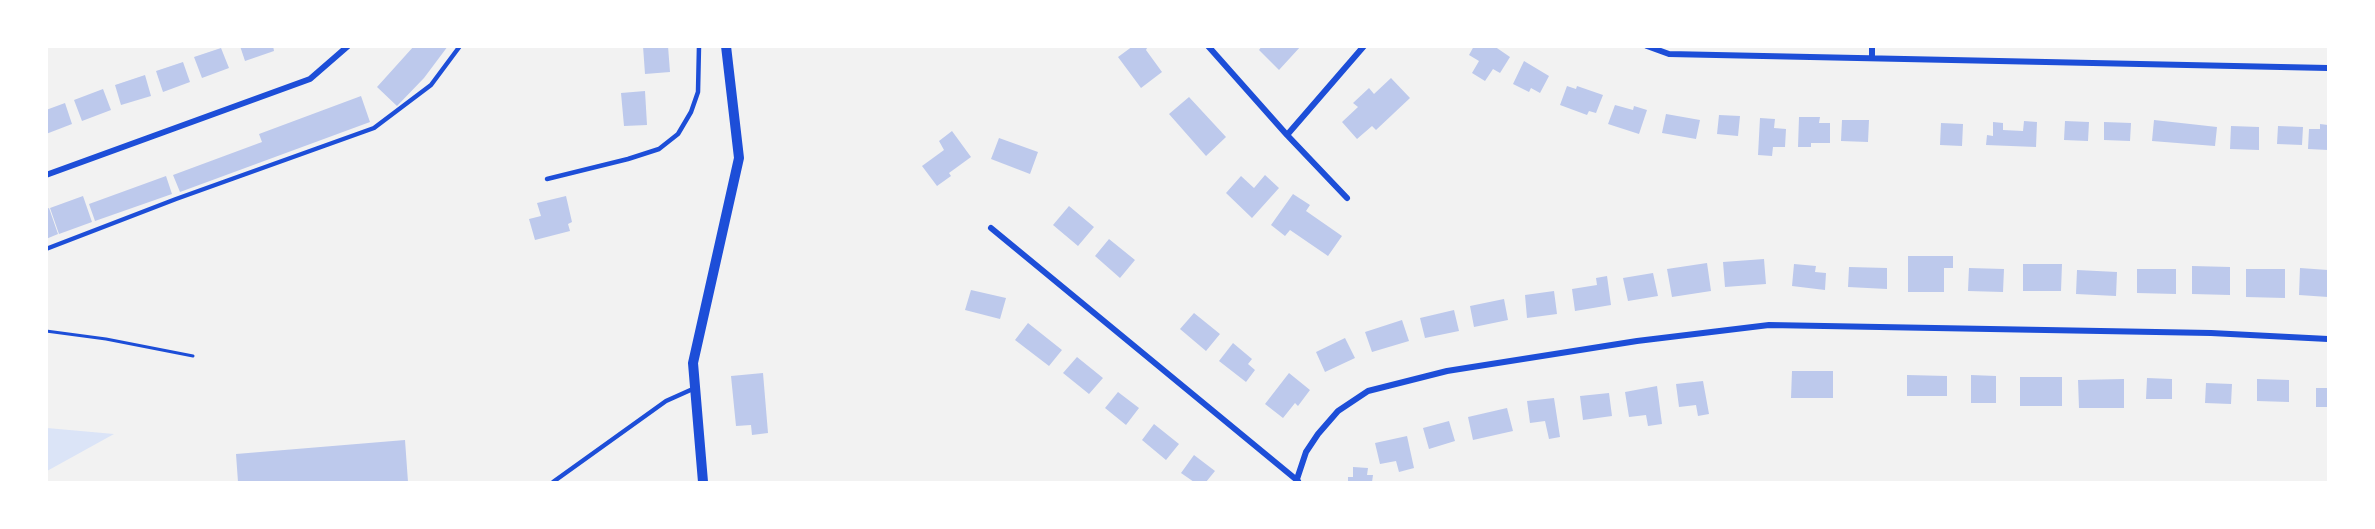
<!DOCTYPE html>
<style>
body{margin:0}
#map{position:relative;width:2375px;height:529px;overflow:hidden;background:#f2f2f2;font-family:"Work Sans",sans-serif}
canvas{display:block}
.frame{position:absolute;inset:0;border:48px solid #fff;pointer-events:none}
</style>
<div id="map">
<canvas width="2375" height="529"></canvas>
<div class="frame"></div>
</div>
<script>
const ctx = document.querySelector('canvas').getContext('2d');
ctx.lineJoin = 'round';
function fill(path, color) { ctx.fillStyle = color; ctx.fill(path, 'evenodd'); }
const poly = rows => new Path2D(rows.map(r => 'M' + r).join(''));
function trace(path, color, width, dash) { ctx.strokeStyle = color; ctx.lineWidth = width; ctx.lineCap = dash ? 'butt' : 'round'; ctx.setLineDash(dash || []); ctx.stroke(path); }
fill(poly([
 [47,428,114,434,47,471]
]), '#dbe4f7');
fill(poly([
 [240,46,273,46,274,51,245,61],
 [414,46,448,46,424,78,397,106,377,87],
 [643,46,668,46,670,72,645,74],
 [1133,46,1148,46,1146,50,1162,72,1141,88,1118,57],
 [1262,46,1301,46,1279,70,1259,50],
 [1474,46,1494,46,1510,57,1500,73,1493,69,1485,81,1472,73,1479,61,1469,55],
 [221,48,229,68,202,78,194,57],
 [1524,61,1549,76,1540,93,1531,88,1529,92,1513,84],
 [183,62,190,82,163,92,156,71],
 [145,75,151,96,121,105,115,85],
 [1391,78,1410,98,1376,130,1372,126,1357,139,1342,122,1358,107,1353,103,1369,88,1374,94],
 [1567,86,1576,89,1577,86,1603,95,1596,113,1589,111,1587,115,1560,105],
 [103,89,111,110,82,121,74,100],
 [645,91,647,125,624,126,621,93],
 [361,96,370,122,180,192,173,175,262,142,259,134],
 [1189,97,1226,137,1206,156,1169,114],
 [65,103,72,124,46,134,46,110],
 [1615,105,1633,110,1634,106,1647,110,1639,134,1608,124],
 [1666,114,1700,120,1696,139,1662,133],
 [1719,115,1740,116,1738,136,1717,134],
 [1799,117,1820,117,1819,123,1830,123,1830,143,1811,143,1811,147,1798,147],
 [1760,118,1775,119,1774,128,1786,129,1785,147,1773,147,1772,156,1758,155],
 [1842,120,1869,120,1868,142,1841,141],
 [2154,120,2217,127,2215,146,2152,141],
 [2024,121,2037,122,2036,147,1986,145,1987,135,1993,136,1993,122,2003,123,2003,130,2023,131],
 [2065,121,2089,122,2088,141,2064,140],
 [2104,122,2131,123,2130,141,2104,140],
 [1941,123,1963,124,1962,146,1940,145],
 [2320,124,2328,125,2328,150,2308,149,2309,129,2320,129],
 [2231,126,2259,127,2259,150,2230,149],
 [2278,126,2303,127,2302,145,2277,144],
 [952,131,971,157,949,173,951,176,937,186,922,166,944,150,939,141],
 [999,138,1038,152,1030,174,991,159],
 [1265,175,1279,188,1252,218,1226,193,1241,176,1254,188],
 [166,176,172,194,95,221,89,204],
 [1293,194,1310,205,1306,211,1342,236,1328,256,1290,230,1285,236,1271,225],
 [83,196,92,222,59,234,50,208],
 [566,196,572,222,568,224,570,231,535,240,529,219,541,216,537,203],
 [1069,206,1094,227,1078,246,1053,225],
 [49,208,58,234,46,239,46,209],
 [1109,239,1135,260,1120,278,1095,256],
 [1908,256,1953,256,1953,268,1944,268,1944,292,1908,292],
 [1764,259,1766,284,1725,287,1723,262],
 [1707,263,1711,291,1672,297,1667,269],
 [1794,264,1816,266,1815,272,1826,273,1825,290,1792,286],
 [2023,264,2062,264,2061,291,2023,291],
 [2192,266,2230,267,2230,295,2192,294],
 [1849,267,1887,268,1887,289,1848,287],
 [1969,268,2004,269,2003,292,1968,291],
 [2300,268,2328,270,2328,297,2299,295],
 [2137,269,2176,269,2176,294,2137,293],
 [2246,269,2285,269,2285,298,2246,297],
 [2077,270,2117,272,2116,296,2076,294],
 [1653,273,1658,296,1628,301,1623,278],
 [1607,276,1611,305,1575,311,1572,289,1597,285,1596,278],
 [971,290,1006,298,1000,319,965,310],
 [1554,291,1557,314,1527,318,1525,295],
 [1504,299,1508,320,1474,327,1470,306],
 [1454,310,1459,331,1425,338,1420,318],
 [1194,313,1220,334,1206,351,1180,329],
 [1402,320,1409,341,1372,352,1365,332],
 [1028,323,1062,350,1049,366,1015,340],
 [1345,338,1355,358,1325,372,1316,352],
 [1233,343,1252,359,1248,364,1255,370,1246,382,1219,361],
 [1077,357,1103,378,1089,394,1063,373],
 [1792,371,1833,371,1833,398,1791,398],
 [763,373,768,433,752,435,751,425,736,426,731,376],
 [1289,373,1310,390,1298,406,1295,403,1283,418,1265,404],
 [1907,375,1947,376,1947,396,1907,396],
 [1971,375,1996,376,1996,403,1971,403],
 [2020,377,2062,377,2062,406,2020,406],
 [2147,378,2172,379,2172,399,2146,399],
 [2124,379,2124,408,2079,408,2078,380],
 [2257,379,2289,380,2289,402,2257,401],
 [1703,381,1709,414,1698,416,1696,405,1679,407,1676,384],
 [2206,383,2232,384,2231,404,2205,403],
 [1657,386,1662,424,1648,426,1646,415,1629,417,1625,392],
 [2316,388,2328,388,2328,407,2316,407],
 [1118,392,1139,408,1126,425,1105,408],
 [1609,393,1612,416,1583,420,1580,396],
 [1554,398,1560,437,1549,439,1545,421,1530,423,1527,401],
 [1507,408,1513,431,1473,440,1468,417],
 [1449,421,1455,441,1429,449,1423,428],
 [1154,424,1179,444,1166,460,1142,440],
 [1407,436,1414,468,1399,472,1396,461,1380,464,1375,443],
 [405,440,408,482,238,482,236,454],
 [1194,455,1215,471,1206,482,1194,482,1181,473],
 [1353,467,1368,468,1367,475,1373,475,1372,482,1348,482,1348,477,1353,477]
]), '#bdc9ec');
trace(poly([
 [46,331,106,339,193,356]
]), '#1d4ed8', 3);
trace(poly([
 [547,179,628,159,659,149,678,134,691,112,698,92,699,46],
 [46,249,176,199,374,128,431,85,460,46],
 [553,482,666,401,695,388]
]), '#1d4ed8', 4.5);
trace(poly([
 [1208,46,1287,135,1347,198],
 [1647,46,1669,54,2328,68],
 [1872,57,1872,46],
 [1287,135,1364,46],
 [46,175,310,79,348,46],
 [991,228,1298,481],
 [1297,479,1306,452,1318,434,1338,411,1368,391,1447,371,1637,341,1769,325,2211,333,2328,339]
]), '#1d4ed8', 6);
trace(poly([
 [703,482,693,363,739,158,726,46]
]), '#1d4ed8', 10);
</script>
